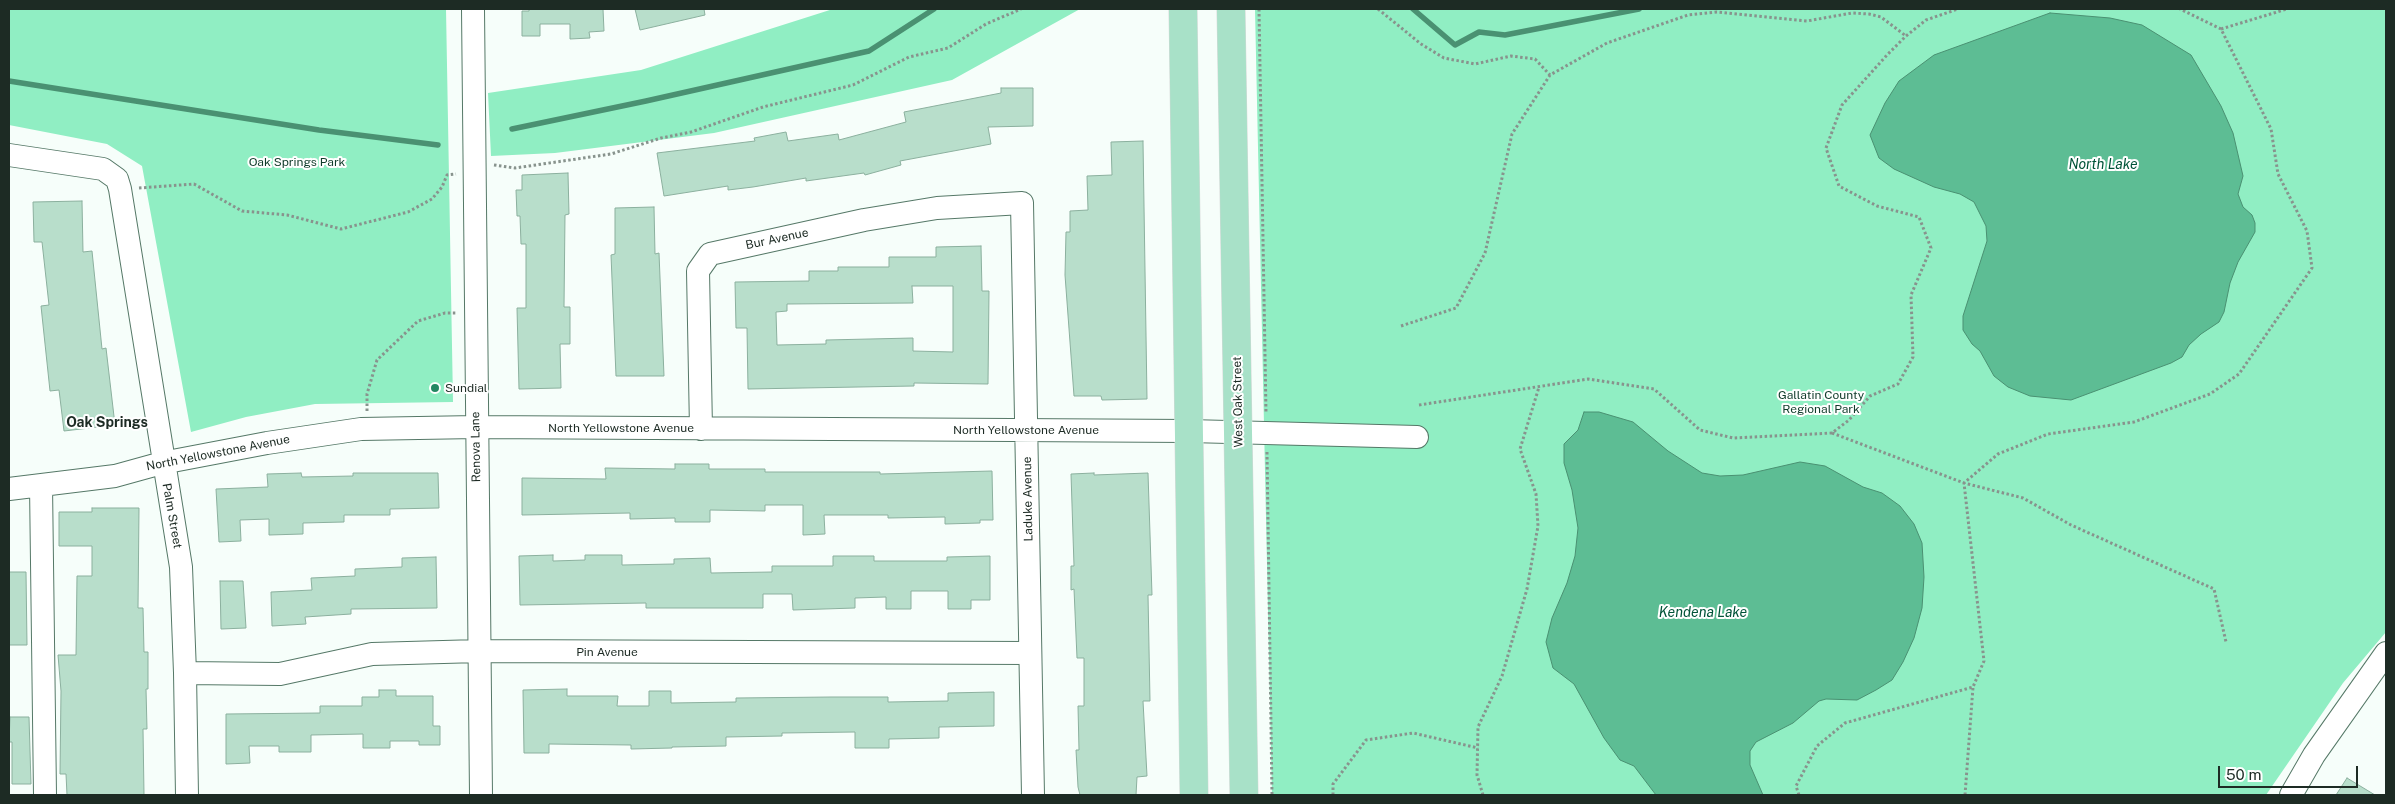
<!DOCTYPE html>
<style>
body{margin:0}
#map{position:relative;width:2395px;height:804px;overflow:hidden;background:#f6fefa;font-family:"Public Sans",sans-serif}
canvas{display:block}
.frame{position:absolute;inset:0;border:10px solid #1d2b24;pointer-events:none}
.scale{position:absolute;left:2218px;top:766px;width:140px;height:22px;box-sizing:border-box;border:2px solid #1d2b24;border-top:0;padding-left:6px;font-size:15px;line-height:18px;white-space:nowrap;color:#1d2b24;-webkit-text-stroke:4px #fff;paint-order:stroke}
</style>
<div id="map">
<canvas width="2395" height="804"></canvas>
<div class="frame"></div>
<div class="scale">50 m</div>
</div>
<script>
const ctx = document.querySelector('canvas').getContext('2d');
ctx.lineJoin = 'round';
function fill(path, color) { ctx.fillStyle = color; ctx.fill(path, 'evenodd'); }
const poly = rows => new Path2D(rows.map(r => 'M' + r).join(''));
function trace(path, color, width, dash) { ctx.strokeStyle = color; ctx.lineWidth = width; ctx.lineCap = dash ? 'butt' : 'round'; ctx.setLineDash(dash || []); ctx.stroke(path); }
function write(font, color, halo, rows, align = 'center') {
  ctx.font = font + ' "Public Sans",sans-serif'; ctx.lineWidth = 4; ctx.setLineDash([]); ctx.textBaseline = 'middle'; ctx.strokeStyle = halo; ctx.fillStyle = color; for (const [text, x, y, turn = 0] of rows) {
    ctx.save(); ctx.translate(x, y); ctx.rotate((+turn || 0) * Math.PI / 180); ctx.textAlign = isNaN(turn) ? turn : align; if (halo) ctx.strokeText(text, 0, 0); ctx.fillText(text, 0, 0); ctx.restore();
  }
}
fill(poly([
 [9,9,446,9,453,402,315,404,246,417,191,432,142,166,107,144,9,125],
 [833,9,1080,9,952,80,714,133,555,153,491,156,488,93,641,70],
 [1255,9,2386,9,2386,632,2343,683,2266,795,1272,795]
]), '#90eec3');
const water = poly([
 [2050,13,2110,18,2142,25,2191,55,2221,106,2233,133,2243,176,2238,194,2243,207,2252,215,2255,223,2255,232,2238,262,2230,283,2224,312,2219,322,2201,334,2189,345,2182,357,2171,363,2071,400,2030,396,2008,387,1994,376,1980,351,1972,344,1963,330,1963,316,1987,241,1986,226,1974,202,1960,194,1934,187,1894,169,1879,158,1870,135,1885,103,1899,81,1934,55,2050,13],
 [1584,412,1599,412,1633,422,1668,451,1702,473,1720,476,1743,475,1800,462,1825,466,1863,487,1882,493,1900,506,1914,524,1922,543,1924,577,1922,608,1914,638,1903,662,1892,680,1876,690,1857,700,1826,699,1819,701,1793,723,1756,742,1750,751,1750,765,1763,795,1656,795,1634,766,1620,760,1604,738,1574,684,1553,668,1546,642,1552,618,1567,583,1575,556,1578,528,1572,490,1564,463,1564,444,1578,430,1584,412]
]);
fill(water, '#5dbd94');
trace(water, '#4a9172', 1);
trace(poly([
 [1413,9,1455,45,1479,32,1505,35,1639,9],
 [9,81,319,130,438,145],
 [512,129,646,101,869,51,934,9]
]), '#4a9172', 5.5);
const building = poly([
 [529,9,603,9,604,31,589,32,590,38,570,39,570,24,540,24,540,36,522,36,522,11,529,11,529,9],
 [635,9,704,9,705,15,640,30,635,9],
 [1001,88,1033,88,1033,126,988,127,991,144,900,161,901,165,865,175,864,173,806,181,806,178,753,187,728,190,728,186,664,196,657,153,755,141,754,138,786,132,788,141,838,134,839,140,906,122,904,112,1001,93,1001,88],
 [1143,141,1147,399,1102,400,1101,396,1074,396,1065,275,1066,232,1070,232,1070,211,1088,210,1087,176,1112,175,1111,142,1143,141],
 [568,173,569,214,565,215,564,307,570,307,570,344,560,344,561,388,519,389,517,308,526,308,526,244,521,244,520,216,517,216,516,190,522,190,522,175,568,173],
 [82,201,83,252,92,251,102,349,106,348,115,425,64,431,59,390,50,391,41,306,49,305,42,242,34,242,33,202,82,201],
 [654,207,655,254,659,253,664,376,616,376,611,255,615,254,615,208,654,207],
 [981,246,982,291,989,291,988,384,914,383,914,386,748,389,747,328,736,328,735,282,809,281,809,271,838,271,838,267,889,267,889,257,936,257,936,247,981,246],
 [912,286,953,286,953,352,913,351,913,338,826,340,826,344,777,345,776,312,787,311,787,304,913,303,912,286],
 [675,464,709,464,709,469,765,469,765,472,880,472,880,474,992,471,993,520,980,520,980,523,945,524,945,517,888,518,888,515,824,515,825,534,803,535,803,505,765,505,765,511,710,510,710,522,675,522,675,518,630,519,630,513,522,515,522,478,606,479,605,468,675,469,675,464],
 [301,473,302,477,353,476,353,473,438,473,439,508,390,509,390,515,344,515,344,522,303,523,303,534,269,535,269,519,240,520,241,541,219,542,216,489,268,487,267,474,301,473],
 [1094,473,1094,475,1148,473,1152,595,1148,595,1150,701,1143,701,1147,776,1137,777,1136,795,1080,795,1078,787,1076,750,1079,750,1078,706,1084,706,1084,658,1077,658,1074,589,1071,590,1071,566,1074,566,1071,474,1094,473],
 [92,508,139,508,138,608,143,608,144,652,148,652,148,689,146,689,147,729,143,729,144,795,67,795,66,774,60,774,61,691,58,655,76,655,77,576,92,576,92,546,59,546,59,512,92,512,92,508],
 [553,555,553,561,585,560,585,555,622,555,622,565,674,564,674,559,710,558,711,573,772,572,772,566,833,566,833,556,874,556,874,561,947,561,947,557,990,556,990,600,971,600,971,609,948,609,948,591,911,591,911,609,886,609,886,597,855,598,855,608,793,610,792,594,763,594,763,608,646,608,646,603,520,605,519,556,553,555],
 [436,557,437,608,351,609,351,614,305,617,306,624,272,626,271,592,312,590,311,578,355,576,355,569,402,567,402,558,436,557],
 [9,572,26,572,27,645,9,645,9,572],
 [220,581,243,581,246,628,221,629,220,581],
 [567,689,567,696,618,696,617,706,649,706,649,691,671,691,671,703,736,702,736,698,831,697,888,697,888,702,948,701,948,693,994,692,994,726,939,727,939,738,889,739,889,748,855,748,855,732,782,733,782,736,726,737,726,746,672,747,672,748,631,749,631,745,549,744,549,753,524,753,523,690,567,689],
 [379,690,396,690,396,696,433,696,433,726,440,726,440,745,419,745,419,741,390,741,390,748,363,748,363,734,311,735,311,752,279,752,279,746,249,746,250,763,226,764,226,714,320,713,320,706,362,706,362,697,379,697,379,690],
 [10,717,29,717,31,784,12,784,12,742,9,742,10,717],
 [2347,778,2375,795,2336,795,2347,778]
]);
fill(building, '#b8decb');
trace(building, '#8bb09e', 1);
const minor = poly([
 [473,9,481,795],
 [9,155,103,169,117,179,120,189,181,567,185,673,187,795],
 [701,429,698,271,710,254,864,220,937,208,1022,203,1033,795],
 [41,485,45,795],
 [9,489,115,476,162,463,267,443,361,429,476,427,1190,431,1417,437],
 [185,673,280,674,372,654,479,651,1030,653],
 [2291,795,2314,755,2386,653]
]);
const major = poly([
 [1183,9,1194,795],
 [1231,9,1244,795]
]);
trace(minor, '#557867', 24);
trace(major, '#d6d9d8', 29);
trace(poly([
 [1259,9,1266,413],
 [1378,9,1421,44,1444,58,1475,64,1511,56,1535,59,1550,75],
 [2221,29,2287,9],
 [494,165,515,168,611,154,661,138,691,132,763,107,853,85,909,57,948,48,986,24,1021,9],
 [139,188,194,184,242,211,287,215,341,229,408,212,432,199,442,187,447,175,456,174],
 [1401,326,1456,308,1485,253,1512,134,1550,75,1607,43,1688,15,1717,12,1807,21,1852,13,1869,14,1881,17,1906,36],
 [1419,405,1588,379,1654,389,1700,430,1733,438,1832,433,1849,420,1870,396,1898,384,1913,357,1911,295,1931,248,1919,217,1877,206,1839,186,1826,148,1842,105,1887,55,1906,36,1926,20,1958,9],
 [367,411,367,394,377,360,418,321,445,313,457,313],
 [1832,433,1964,483,2023,498,2071,525,2214,589,2226,642],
 [1267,452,1272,795],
 [1333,795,1333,784,1366,740,1413,733,1478,748],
 [1483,795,1477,775,1478,727,1502,676,1527,589,1538,526,1536,494,1520,449,1539,387],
 [1799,795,1796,786,1817,746,1845,723,1973,687,1984,661,1964,483,1998,454,2048,434,2134,422,2210,394,2239,374,2312,268,2307,231,2278,174,2271,129,2221,29,2180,9],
 [1965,795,1973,687]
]), '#88938d', 3, [2.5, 2.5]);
trace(minor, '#fff', 22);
trace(major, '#a8e1c8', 28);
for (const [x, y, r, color] of [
 [435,388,5,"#228762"]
]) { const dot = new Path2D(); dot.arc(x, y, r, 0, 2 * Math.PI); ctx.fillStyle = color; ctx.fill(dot); trace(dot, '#fff', 2); }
write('12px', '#103b2a', '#fff', [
 ["Oak Springs Park",297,162],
 ["Gallatin County",1821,395],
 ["Regional Park",1821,409]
]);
write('12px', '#1d2b24', '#fff', [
 ["Bur Avenue",777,239,-12],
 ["West Oak Street",1238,402,-91],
 ["North Yellowstone Avenue",621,428],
 ["North Yellowstone Avenue",1026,430],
 ["Renova Lane",476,447,-91],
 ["North Yellowstone Avenue",218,453,-11],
 ["Laduke Avenue",1028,499,-91],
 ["Palm Street",172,516,80],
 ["Pin Avenue",607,652]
]);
write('12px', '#1d2b24', '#fff', [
 ["Sundial",445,388]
], 'left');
write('italic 14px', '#005338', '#fff', [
 ["North Lake",2103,165],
 ["Kendena Lake",1703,613]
]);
write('bold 14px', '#1d2b24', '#fff', [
 ["Oak Springs",107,423]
]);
</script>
